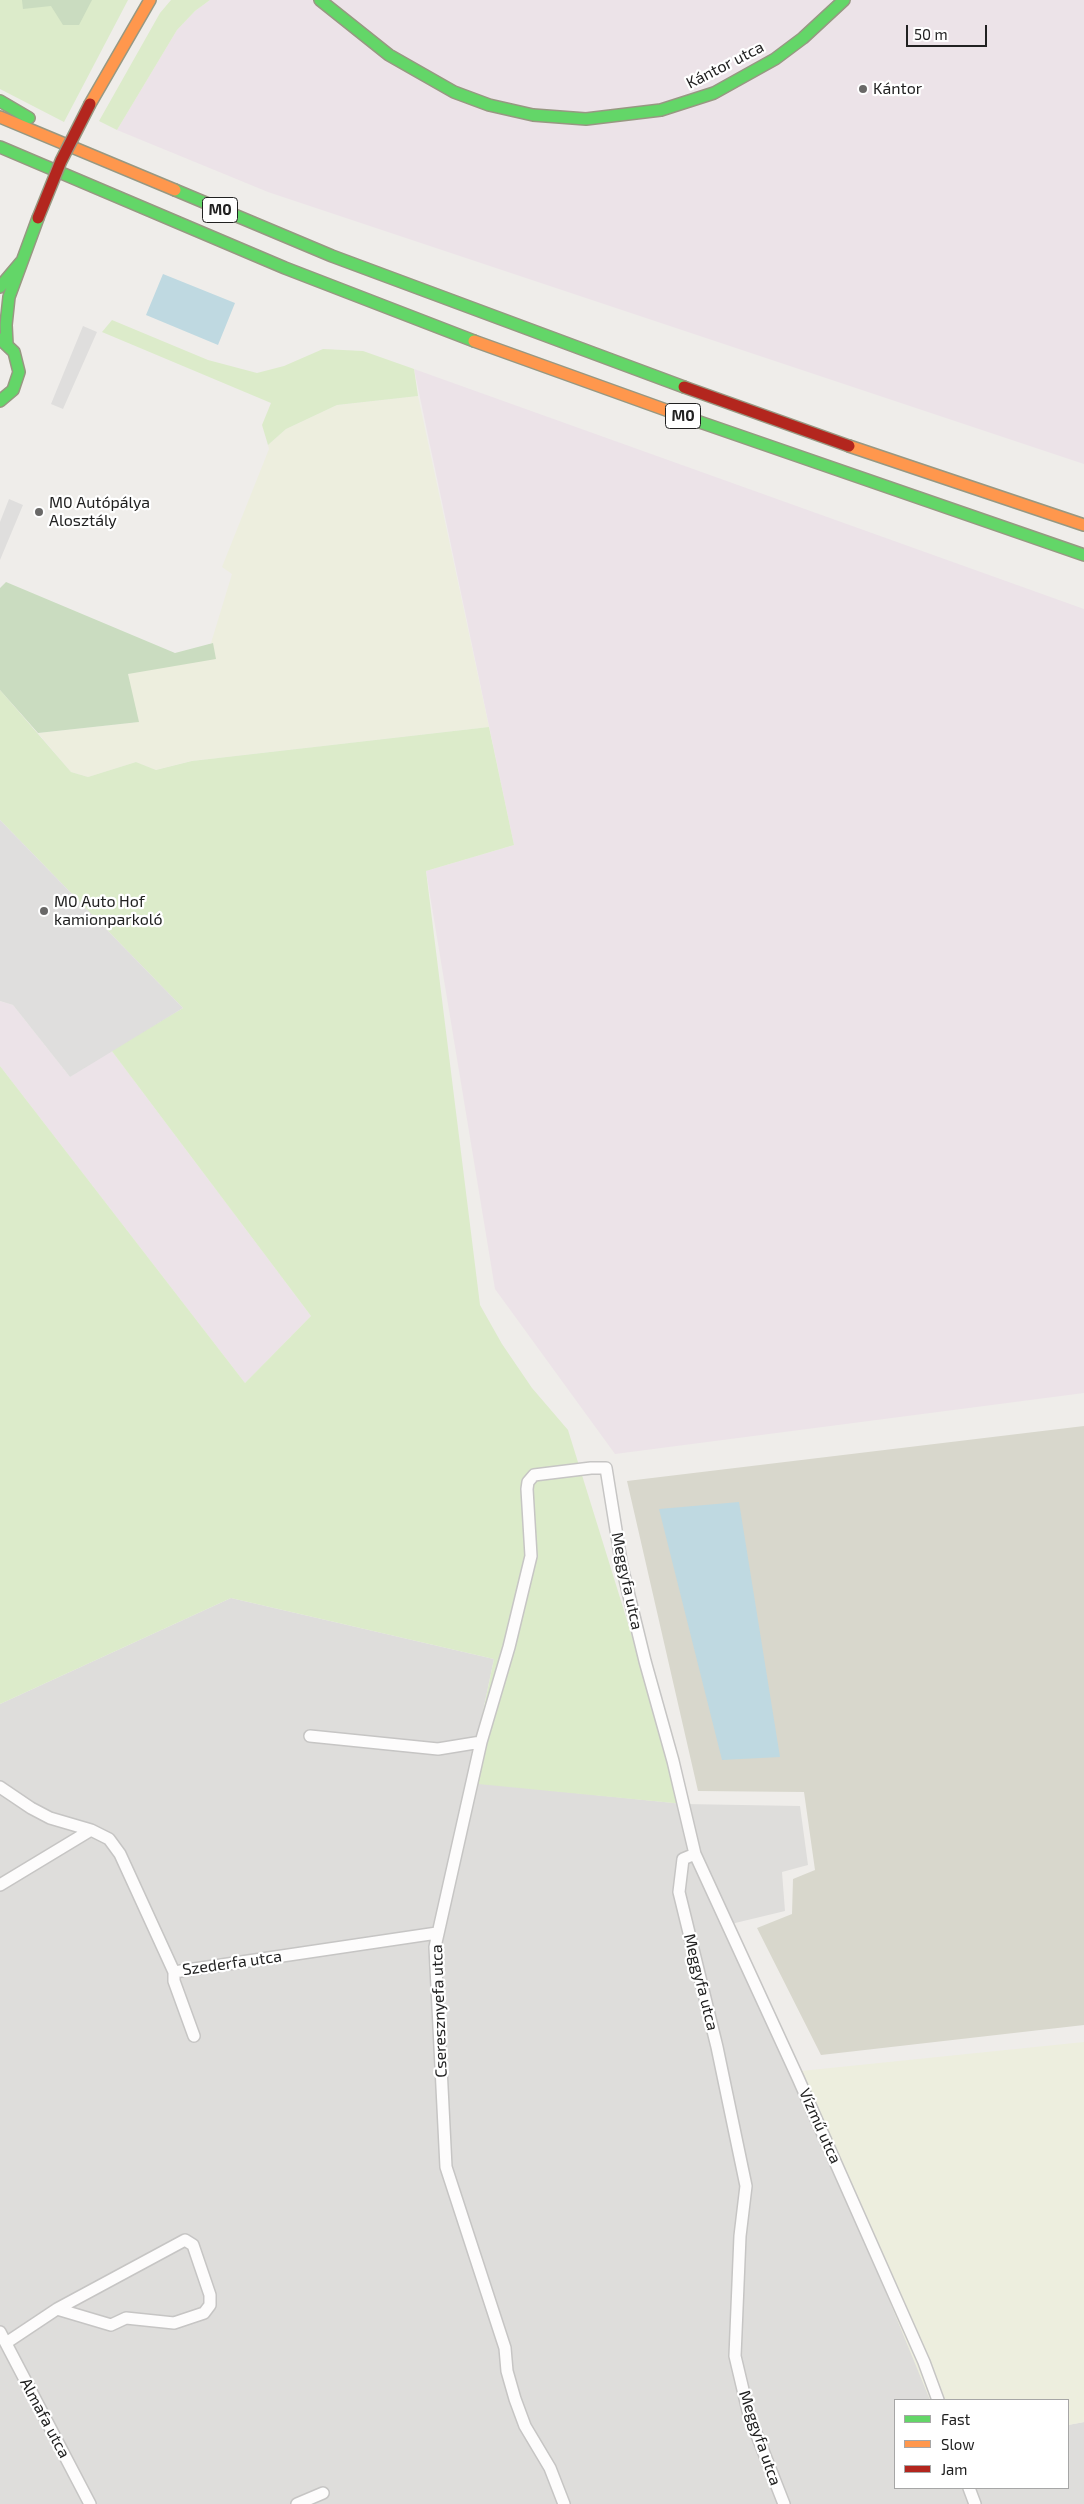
<!DOCTYPE html>
<meta charset="utf-8">
<style>
body{margin:0}
#map{position:relative;width:1084px;height:2504px;overflow:hidden;background:#efedea;font-family:"Exo 2",sans-serif}
canvas{display:block}
.legend{position:absolute;left:894px;top:2399px;width:175px;height:90px;box-sizing:border-box;background:#fff;border:1px solid #a6a6a6;margin:0;padding:6px 9px;list-style:none;font-size:15px;color:#212121}
.legend li{display:flex;align-items:center;gap:10px;height:25px}
.legend b{width:25px;border:1px solid #a6a6a6}
.scale{position:absolute;left:906px;top:25px;width:81px;height:22px;box-sizing:border-box;border:2px solid #212121;border-top:0;padding-left:6px;font-size:15px;line-height:18px;white-space:nowrap;color:#212121;-webkit-text-stroke:4px #fff;paint-order:stroke}
</style>
<div id="map">
<canvas width="1084" height="2504"></canvas>
<ul class="legend">
<li><b style="height:6px;background:#63d668"></b>Fast</li>
<li><b style="height:6px;background:#ff974d"></b>Slow</li>
<li><b style="height:6px;background:#b3261e"></b>Jam</li>
</ul>
<div class="scale">50 m</div>
</div>
<script>
const ctx = document.querySelector('canvas').getContext('2d');
ctx.lineJoin = 'round';
function fill(path, color) { ctx.fillStyle = color; ctx.fill(path, 'evenodd'); }
const poly = rows => new Path2D(rows.map(r => 'M' + r).join(''));
function trace(path, color, width, dash) { ctx.strokeStyle = color; ctx.lineWidth = width; ctx.lineCap = dash ? 'butt' : 'round'; ctx.setLineDash(dash || []); ctx.stroke(path); }
function write(font, color, halo, rows, align = 'center') {
  ctx.font = font + ' "Exo 2",sans-serif'; ctx.lineWidth = 4.5; ctx.setLineDash([]); ctx.textBaseline = 'middle'; ctx.strokeStyle = halo; ctx.fillStyle = color; for (const [text, x, y, turn = 0] of rows) {
    ctx.save(); ctx.translate(x, y); ctx.rotate((+turn || 0) * Math.PI / 180); ctx.textAlign = isNaN(turn) ? turn : align; if (halo) ctx.strokeText(text, 0, 0); ctx.fillText(text, 0, 0); ctx.restore();
  }
}
fill(poly([
 [231,1598,494,1659,468,1782,684,1804,800,1806,808,1865,782,1872,785,1911,731,1924,801,2071,931,2400,895,2400,895,2488,1068,2488,1068,2425,1084,2422,1084,2504,0,2504,0,1704]
]), '#dedddb');
fill(poly([
 [210,0,1084,0,1084,464,268,192,117,130,177,30,195,11],
 [414,369,1084,609,1084,1393,615,1454,495,1289,426,871,514,845],
 [0,1001,13,1005,70,1077,111,1050,311,1316,245,1383,0,1066]
]), '#ece3e8');
fill(poly([
 [1084,1426,1084,2025,821,2055,757,1928,792,1914,793,1879,815,1870,804,1792,698,1791,627,1481]
]), '#d8d7cc');
fill(poly([
 [418,396,489,727,192,761,156,770,136,762,88,777,71,772,38,733,138,722,127,674,213,643,211,643,232,574,222,567,269,449,268,445,286,429,337,405],
 [1084,2042,1084,2422,1068,2425,1068,2400,930,2400,798,2078,801,2071]
]), '#edeede');
fill(poly([
 [0,0,128,0,64,122,0,89],
 [171,0,210,0,195,11,177,30,117,130,99,121,160,13],
 [112,320,208,360,257,373,284,366,323,349,363,351,414,369,418,396,337,405,286,429,268,445,262,425,271,403,102,332],
 [0,690,71,772,88,777,136,762,156,770,192,761,489,727,514,845,426,871,480,1305,502,1344,532,1388,568,1430,684,1804,468,1783,494,1659,231,1598,0,1704,0,1066,245,1383,311,1316,111,1050,183,1008,0,820]
]), '#dcebca');
fill(poly([
 [22,0,92,0,79,25,63,25,51,6,23,9],
 [6,582,175,653,213,643,216,659,128,674,139,722,38,733,0,690,0,588]
]), '#cadcc0');
fill(poly([
 [83,326,97,332,63,409,51,404],
 [9,499,23,505,0,560,0,522],
 [0,820,183,1008,70,1077,13,1005,0,1001]
]), '#dfdedd');
fill(poly([
 [163,274,235,303,218,345,146,315],
 [739,1502,780,1757,722,1760,659,1509]
]), '#bfd9e1');
const street = poly([
 [310,1736,438,1749,481,1742],
 [0,1787,31,1808,50,1818,91,1830,109,1839,120,1854,174,1972,437,1933],
 [695,1854,683,1859,679,1892,717,2047,746,2186,740,2236,735,2356,749,2415,784,2504],
 [0,1885,91,1830],
 [174,1972,174,1981,194,2036],
 [0,2332,90,2504],
 [6,2343,57,2309,185,2240,193,2245,210,2295,210,2305,204,2313,174,2323,126,2318,111,2325,57,2309],
 [969,2488,975,2504],
 [297,2504,323,2493],
 [564,2504,550,2468,525,2426,515,2399,507,2371,505,2348,446,2167,435,1947,481,1742,509,1647,531,1556,527,1489,528,1482,534,1475,591,1468,606,1468,622,1567,645,1661,673,1761,695,1854,798,2078,924,2362,938,2400]
]);
const fast = poly([
 [320,0,389,55,454,92,489,105,533,115,586,119,661,110,714,93,775,59,803,38,844,0],
 [0,101,29,118],
 [0,147,285,268,474,341],
 [175,190,332,256,684,387],
 [0,287,21,262],
 [0,339,14,352,19,372,13,390,0,401],
 [7,344,6,325,9,297,38,218],
 [691,419,1084,555]
]);
const slow = poly([
 [90,104,150,0],
 [0,117,175,190],
 [474,341,691,419],
 [849,446,1084,525]
]);
const jam = poly([
 [684,387,849,446]
]);
trace(street, '#c6c5c4', 14);
trace(fast, '#979882', 14);
trace(slow, '#979882', 14);
trace(jam, '#979882', 14);
trace(street, '#fdfcfc', 11);
trace(fast, '#63d668', 11);
trace(slow, '#ff974d', 11);
trace(jam, '#b3261e', 11);
const jamBridge = poly([
 [38,218,61,161,90,104]
]);
trace(jamBridge, '#979882', 14, []);
trace(jamBridge, '#b3261e', 11);
for (const [x, y, r, color] of [
 [863,89,5,"#696867"],
 [39,512,5,"#696867"],
 [44,911,5,"#696867"]
]) { const dot = new Path2D(); dot.arc(x, y, r, 0, 2 * Math.PI); ctx.fillStyle = color; ctx.fill(dot); trace(dot, '#fff', 2); }
for (const [x, y, w] of [
 [220,210,35],
 [683,416,35]
]) { const box = new Path2D(); box.roundRect(x - w / 2, y - 12.5, w, 25, 4); ctx.fillStyle = '#fff'; ctx.fill(box); trace(box, '#212121', 1); }
write('bold 15px', '#212121', null, [
 ["M0",220,210],
 ["M0",683,416]
]);
write('16px', '#212121', '#fff', [
 ["Kántor utca",725,65,-27],
 ["Meggyfa utca",627,1581,78],
 ["Szederfa utca",232,1963,-8],
 ["Meggyfa utca",701,1982,76],
 ["Cseresznyefa utca",439,2011,-92],
 ["Vízmű utca",820,2126,66],
 ["Almafa utca",45,2418,62],
 ["Meggyfa utca",760,2438,71]
]);
write('16px', '#212121', '#fff', [
 ["Kántor",873,89],
 ["M0 Autópálya",49,503],
 ["Alosztály",49,521],
 ["M0 Auto Hof",54,902],
 ["kamionparkoló",54,920]
], 'left');
</script>
